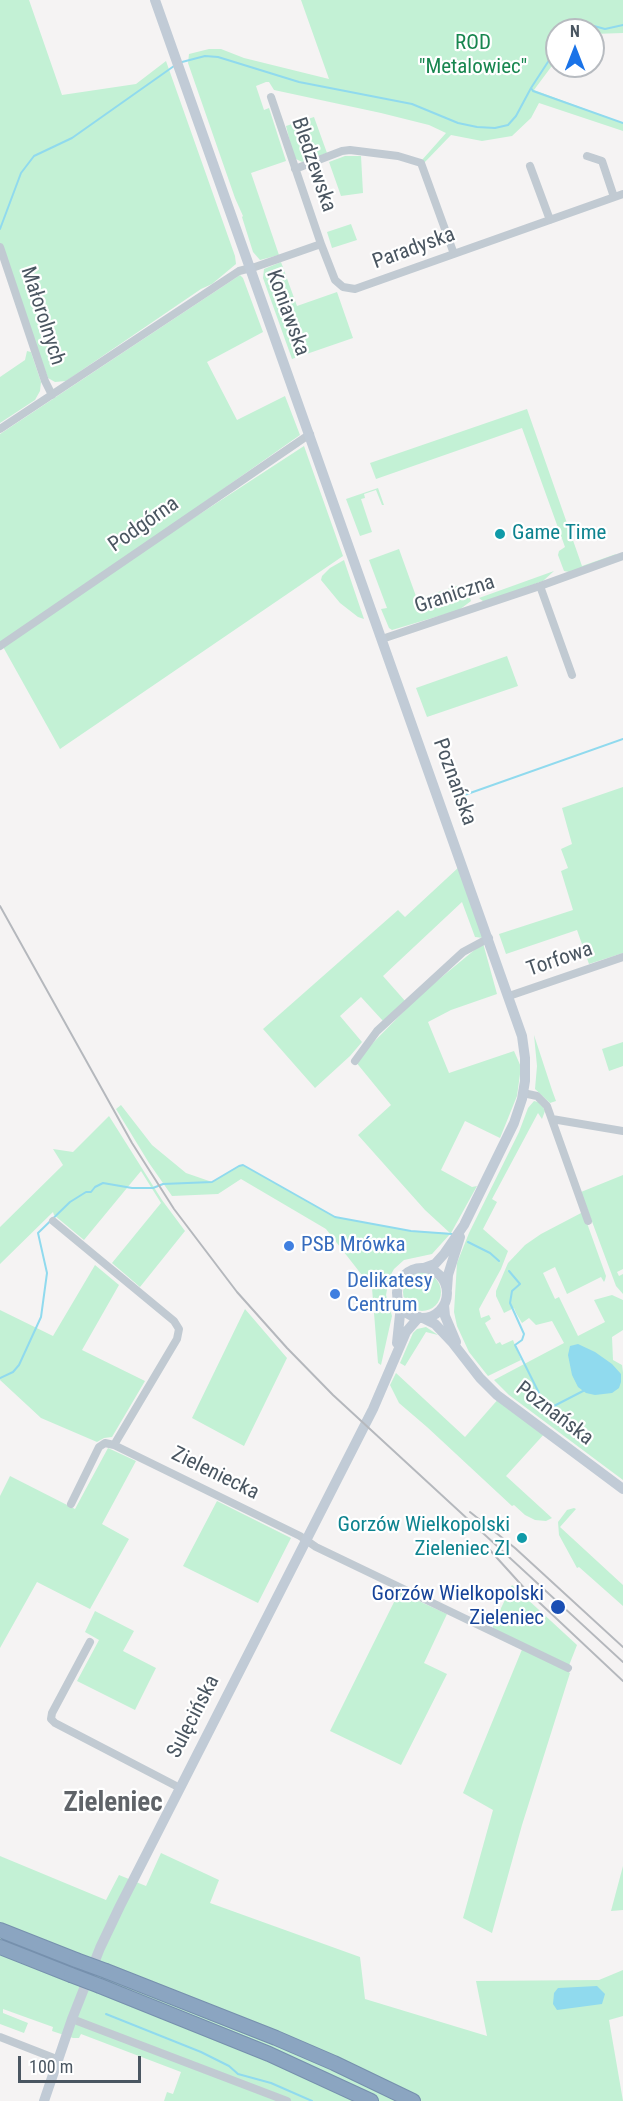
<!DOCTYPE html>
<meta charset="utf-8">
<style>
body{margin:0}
#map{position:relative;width:623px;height:2101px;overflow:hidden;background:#f5f3f3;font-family:"Roboto Condensed",sans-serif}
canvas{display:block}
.north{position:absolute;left:545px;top:18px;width:60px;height:60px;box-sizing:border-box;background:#fff;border:2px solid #b7bbc0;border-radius:50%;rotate:0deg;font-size:16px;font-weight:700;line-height:24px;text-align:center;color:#4a5661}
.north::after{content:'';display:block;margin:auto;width:21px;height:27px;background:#1a73e8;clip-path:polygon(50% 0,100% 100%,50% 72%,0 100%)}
.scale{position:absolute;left:18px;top:2056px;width:123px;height:27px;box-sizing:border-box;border:3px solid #4a5661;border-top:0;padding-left:8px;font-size:18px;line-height:21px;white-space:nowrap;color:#4a5661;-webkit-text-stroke:4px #fff;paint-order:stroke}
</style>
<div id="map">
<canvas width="623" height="2101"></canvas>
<div class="north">N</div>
<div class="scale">100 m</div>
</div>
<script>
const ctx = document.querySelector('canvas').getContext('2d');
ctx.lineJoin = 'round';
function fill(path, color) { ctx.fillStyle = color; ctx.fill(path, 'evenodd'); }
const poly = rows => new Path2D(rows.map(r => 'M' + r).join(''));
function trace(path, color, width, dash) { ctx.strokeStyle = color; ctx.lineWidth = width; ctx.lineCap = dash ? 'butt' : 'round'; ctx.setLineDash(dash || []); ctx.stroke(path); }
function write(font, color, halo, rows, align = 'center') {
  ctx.font = font + ' "Roboto Condensed",sans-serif'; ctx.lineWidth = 4.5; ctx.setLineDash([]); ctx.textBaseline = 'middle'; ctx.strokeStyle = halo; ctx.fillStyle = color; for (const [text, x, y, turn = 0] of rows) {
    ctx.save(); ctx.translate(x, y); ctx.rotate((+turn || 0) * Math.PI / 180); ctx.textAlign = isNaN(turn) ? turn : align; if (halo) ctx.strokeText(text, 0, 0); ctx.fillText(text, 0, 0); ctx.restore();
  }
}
fill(poly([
 [0,0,29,0,62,95,136,84,166,61,235,256,236,264,212,284,201,289,66,381,55,382,48,378,0,247],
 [301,0,623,0,623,33,593,34,593,30,557,30,557,59,534,90,623,123,623,131,539,103,531,118,512,136,482,141,451,135,424,163,422,160,446,133,429,125,381,113,274,90,269,82,266,82,256,86,264,110,269,108,286,161,251,173,279,255,260,260,253,252,242,217,243,216,235,198,188,63,189,54,209,49,221,49,244,58,329,79],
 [314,117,327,153,302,162,294,158,286,126],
 [345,156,361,156,363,193,341,196,329,162],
 [351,224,357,240,332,248,327,232],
 [281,262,297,306,337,292,353,338,292,359,263,278,264,269],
 [240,275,243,278,263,332,207,362,237,420,285,396,300,435,25,628,304,446,343,556,60,749,2,645,0,646,0,434],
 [27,351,31,352,41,382,40,391,35,400,0,423,0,377,25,360],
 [527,409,582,566,616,554,615,556,569,572,564,571,558,555,559,551,565,547,522,428,376,479,370,463],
 [378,488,384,505,382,505,376,490,364,494,365,498,361,499,372,532,360,536,346,499],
 [399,549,417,599,460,585,466,586,471,601,459,610,392,630,389,628,381,609,387,608,369,560],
 [344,560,346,566,364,619,358,617,340,603,321,580,322,576,330,568],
 [554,571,543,581,484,602,479,598],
 [507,656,518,686,427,717,416,688],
 [623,787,623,953,589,964,577,930,506,954,499,934,573,910,561,871,568,868,561,849,572,844,562,808],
 [459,867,483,938,475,937,462,902,383,976,406,1002,383,1021,361,997,340,1016,362,1042,350,1056,315,1088,263,1029,398,910,405,917],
 [483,943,497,994,451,1010,428,1022,449,1073,514,1051,521,1067,517,1096,500,1138,465,1121,441,1170,472,1187,477,1186,451,1233,432,1254,404,1260,394,1269,389,1278,386,1295,392,1316,381,1365,378,1363,372,1288,326,1229,241,1179,218,1194,172,1196,149,1163,116,1109,121,1105,152,1145,186,1173,212,1182,239,1166,243,1165,335,1217,411,1231,450,1233,425,1210,358,1135,391,1105,355,1061,421,994],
 [534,1035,552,1090,556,1101,550,1103,535,1089,537,1066],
 [623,1042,623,1066,609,1071,602,1049],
 [534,1101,538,1102,543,1107,545,1111,542,1119,538,1113,492,1199,497,1202,483,1229,508,1251,501,1269,479,1309,481,1318,489,1315,491,1319,485,1323,496,1344,500,1342,502,1345,513,1340,521,1360,488,1376,469,1352,457,1326,454,1312,457,1263,469,1233,519,1132,528,1108],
 [109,1116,162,1200,185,1231,140,1287,112,1263,161,1203,141,1171,84,1240,54,1215,53,1212,0,1264,0,1227,63,1165,53,1149,73,1152],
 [623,1175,623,1269,617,1272,619,1276,623,1274,623,1294,616,1286,581,1192],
 [583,1212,606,1276,605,1280,604,1282,601,1277,567,1294,555,1267,543,1273,555,1299,559,1297,578,1336,605,1322,594,1300,612,1295,623,1300,623,1330,612,1337,613,1360,622,1365,623,1372,623,1480,509,1395,494,1380,564,1343,552,1321,536,1325,529,1318,522,1323,516,1313,514,1308,504,1313,496,1296,496,1291,508,1263,525,1245,541,1234],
 [95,1265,119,1285,82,1350,145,1381,112,1437,104,1438,97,1442,41,1418,0,1380,0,1310,53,1336],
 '403 1292a19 19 0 1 1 38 0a19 19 0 1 1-38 0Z',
 [245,1309,287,1358,244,1446,192,1418],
 [426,1327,438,1335,426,1332,405,1366,400,1363,413,1333,417,1329],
 [396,1373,465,1437,500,1397,546,1432,506,1476,552,1518,546,1521,535,1520,525,1515,514,1505,512,1506,427,1427,399,1403,390,1385],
 [108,1448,136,1461,102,1524,129,1539,90,1609,37,1582,0,1648,0,1496,10,1476,75,1509],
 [217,1501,291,1538,258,1603,183,1566],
 [574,1508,576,1509,560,1527,623,1585,623,1606,579,1567,577,1568,559,1535,558,1522,567,1510],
 [512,1585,577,1645,568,1668,493,1631,493,1625],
 [399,1592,447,1614,424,1663,447,1674,401,1765,330,1731],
 [95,1611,134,1631,123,1651,156,1668,135,1710,77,1681,99,1640,85,1632],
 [523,1647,559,1665,570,1673,522,1825,492,1933,463,1918,493,1810,463,1793],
 [161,1853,219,1880,210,1903,360,1957,365,1999,487,2036,476,1981,599,1980,623,1970,623,2016,609,2020,623,2101,164,2101,167,2092,173,2094,181,2072,81,2034,79,2038,73,2038,52,2031,53,2027,3,2009,3,2013,28,2023,24,2033,0,2024,0,1856,106,1900,119,1875,146,1886],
 [623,1866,623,1910,611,1911]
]), '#c3f1d5');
fill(poly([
 [578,1344,595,1352,612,1364,621,1374,621,1382,619,1388,612,1393,595,1395,586,1393,578,1387,572,1375,568,1355,570,1346],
 [597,1986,605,1994,602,2004,557,2010,553,2004,554,1993,558,1988]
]), '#90daee');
trace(poly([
 [577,30,594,26,605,29,623,25],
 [182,62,205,56,218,57,299,82,412,104,458,123,477,127,495,128,508,125,516,116,531,88,557,48],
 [531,88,533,91,623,123],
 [0,229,21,173,34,156,72,138,174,66],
 [456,798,623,739],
 [468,1242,490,1253,499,1261],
 [509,1271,520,1284,512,1291,510,1303,524,1334,522,1340,515,1345,544,1403,552,1407,585,1390],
 [0,1378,13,1372,19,1365,41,1317,47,1273,38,1233,70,1202,86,1192,91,1192,95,1187,103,1183,132,1188,153,1188,163,1184,212,1182,239,1166,243,1165,335,1217,411,1231,452,1234],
 [106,2014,201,2052,229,2066,238,2074,271,2083,312,2101]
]), '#90daee', 2);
const highway = poly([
 [0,1930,76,1960],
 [0,1947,71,1975],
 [106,1971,276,2038,334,2063,413,2101],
 [100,1986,269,2054,371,2101]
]);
trace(highway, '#7690ad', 16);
trace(poly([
 [271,97,321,244],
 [587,156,602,161,614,197],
 [530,166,550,220],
 [295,169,342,151,350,150,398,156,421,163,454,254],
 [0,247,45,381,52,395],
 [0,429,239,271,255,267,321,244,335,280,343,287,355,289,623,194],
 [540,586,572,675],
 [382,639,540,586,623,556],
 [0,646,310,434],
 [509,996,623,957],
 [355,1061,377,1031,463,952,489,938],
 [523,1093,537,1096,547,1106,588,1221],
 [552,1119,623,1131],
 [53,1221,174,1321,179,1329,177,1339,114,1445,300,1536,316,1547,568,1668],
 [71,1504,99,1447,105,1443,114,1445],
 [90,1642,52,1713,51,1719,55,1723,180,1788],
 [72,2019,287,2101],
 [0,2037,59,2060]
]), '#c1cad2', 8);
trace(poly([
 [155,0,522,1036,525,1058,525,1081,522,1099,514,1123,464,1225,444,1254,435,1264,424,1268],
 '397 1293a25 25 0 1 1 50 0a25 25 0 1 1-50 0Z',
 [447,1289,448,1275,460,1237],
 [444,1305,445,1316,456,1342],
 [423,1318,435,1324,452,1342,480,1378,497,1395,623,1489],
 [397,1343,401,1305],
 [44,2101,72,2019,100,1948,120,1906,373,1409,406,1332,419,1317]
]), '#c1cbd6', 10);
trace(highway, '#8ba5c1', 14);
trace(poly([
 [0,906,132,1143,174,1209,237,1292,287,1348,333,1395,623,1662],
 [470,1512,515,1548,623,1647],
 [488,1548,526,1590,623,1681]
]), '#b5b8bd', 2);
const highwayBridge = poly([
 [76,1960,106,1971],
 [71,1975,100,1986]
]);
trace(highwayBridge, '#7690ad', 16, []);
trace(highwayBridge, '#8ba5c1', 14);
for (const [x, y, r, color] of [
 [500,534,6,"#0f9aa8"],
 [289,1246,6,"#3f7fe0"],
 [335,1294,6,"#3f7fe0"],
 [522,1538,6,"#0f9aa8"],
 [558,1607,8,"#1a4fb4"]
]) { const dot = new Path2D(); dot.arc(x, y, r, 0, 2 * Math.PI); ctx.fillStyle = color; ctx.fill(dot); trace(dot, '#fff', 2); }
write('21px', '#17864f', '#fff', [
 ["ROD",473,44],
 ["\"Metalowiec\"",473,68]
]);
write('21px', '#4a5661', '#fff', [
 ["Bledzewska",313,165,71],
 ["Paradyska",414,249,-20],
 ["Koniawska",287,313,70],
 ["Małorolnych",42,316,72],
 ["Podgórna",144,525,-35],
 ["Graniczna",455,595,-18],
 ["Poznańska",454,782,70],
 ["Torfowa",560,960,-19],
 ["Poznańska",554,1414,37],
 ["Zieleniecka",215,1474,26],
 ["Sulęcińska",194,1717,-63]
]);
write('21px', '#0d838f', '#fff', [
 ["Game Time",512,534],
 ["Gorzów Wielkopolski",510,1526,"right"],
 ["Zieleniec Zl",510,1550,"right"]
], 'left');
write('21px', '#366cbe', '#fff', [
 ["PSB Mrówka",301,1246],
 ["Delikatesy",347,1282],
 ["Centrum",347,1306]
], 'left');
write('21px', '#164399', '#fff', [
 ["Gorzów Wielkopolski",544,1595],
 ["Zieleniec",544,1619]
], 'right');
write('bold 27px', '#5f6368', '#fff', [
 ["Zieleniec",113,1804]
]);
</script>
